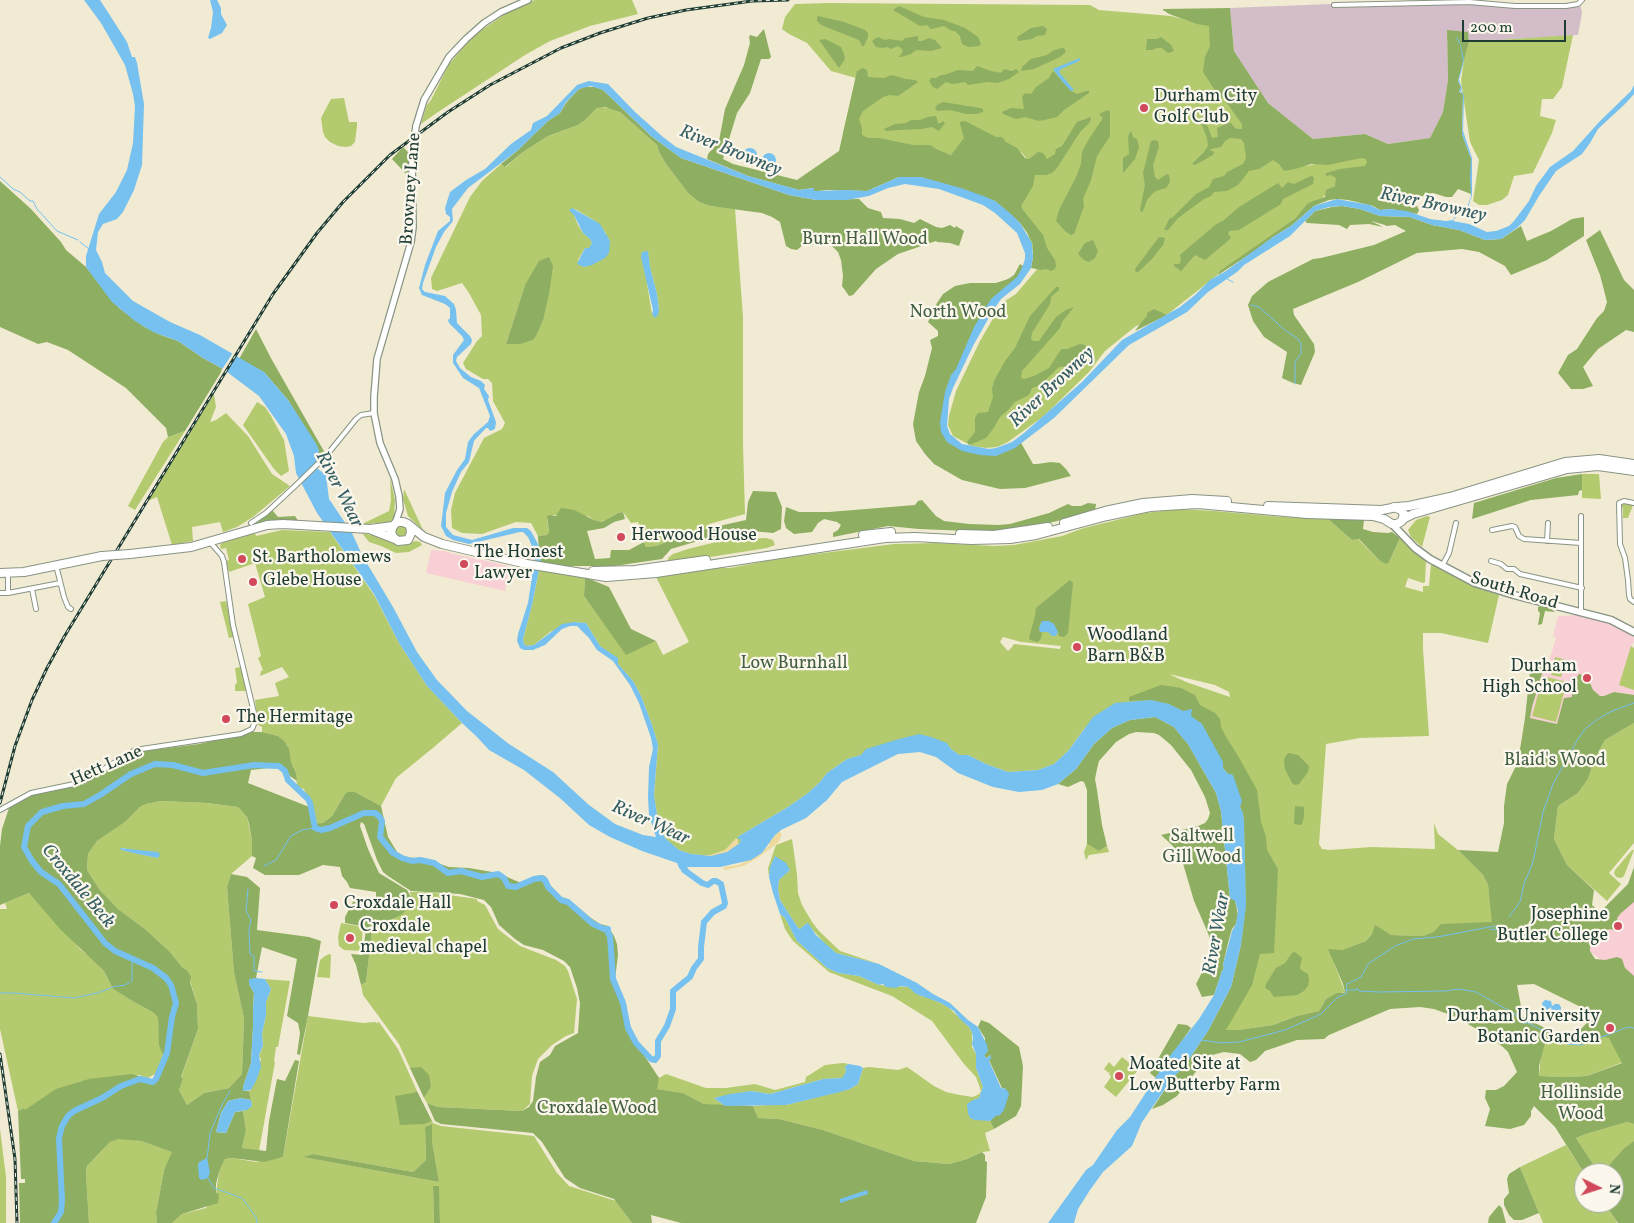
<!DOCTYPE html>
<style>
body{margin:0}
#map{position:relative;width:1634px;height:1223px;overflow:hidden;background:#f2ebd3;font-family:Vollkorn,serif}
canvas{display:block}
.north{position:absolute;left:1574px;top:1163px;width:50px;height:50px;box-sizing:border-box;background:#fbf7ec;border:1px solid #a3ada2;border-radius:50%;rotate:94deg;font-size:14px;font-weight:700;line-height:20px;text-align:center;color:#1f3d34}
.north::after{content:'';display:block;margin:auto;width:18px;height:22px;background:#d1495b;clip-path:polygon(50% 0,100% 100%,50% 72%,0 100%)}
.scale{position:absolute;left:1462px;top:20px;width:104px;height:22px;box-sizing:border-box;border:2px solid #1f3d34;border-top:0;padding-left:6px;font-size:15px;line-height:18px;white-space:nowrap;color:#1f3d34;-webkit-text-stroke:4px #fbf7ec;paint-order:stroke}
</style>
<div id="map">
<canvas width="1634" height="1223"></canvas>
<div class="north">N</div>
<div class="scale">200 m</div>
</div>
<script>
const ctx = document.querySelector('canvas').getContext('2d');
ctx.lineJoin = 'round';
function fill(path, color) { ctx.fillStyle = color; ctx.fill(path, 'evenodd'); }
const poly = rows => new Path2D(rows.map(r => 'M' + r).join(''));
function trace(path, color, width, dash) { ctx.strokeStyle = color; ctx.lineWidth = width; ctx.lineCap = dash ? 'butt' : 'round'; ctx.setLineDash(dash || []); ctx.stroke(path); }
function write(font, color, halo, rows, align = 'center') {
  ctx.font = font + ' Vollkorn,serif'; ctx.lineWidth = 4.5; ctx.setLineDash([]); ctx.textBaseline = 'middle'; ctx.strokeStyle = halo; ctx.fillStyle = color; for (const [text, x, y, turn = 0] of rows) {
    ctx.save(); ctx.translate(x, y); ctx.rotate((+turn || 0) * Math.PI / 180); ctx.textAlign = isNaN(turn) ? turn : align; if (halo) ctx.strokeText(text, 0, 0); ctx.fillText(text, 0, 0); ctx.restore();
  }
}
fill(poly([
 [431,550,445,551,450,553,509,566,505,591,426,573],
 [1580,615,1615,626,1634,637,1634,642,1631,646,1634,648,1634,695,1614,692,1604,696,1592,695,1557,724,1530,718,1532,707,1544,667,1547,668,1556,638,1553,636,1558,616],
 [1634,890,1634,984,1585,948]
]), '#f7cfd4');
fill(poly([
 [1448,2,1515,6,1578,4,1581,7,1582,13,1578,35,1469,42,1468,32,1447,31,1448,80,1443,112,1430,138,1388,144,1365,134,1313,139,1268,103,1234,51,1230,8,1330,4,1334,5]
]), '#d2bdc8');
fill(poly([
 [535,0,632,0,638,14,590,26,550,41,525,55,435,114,421,124,427,105,431,100,449,64,473,36,517,6],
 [828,3,1090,5,1099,10,1171,16,1202,24,1211,23,1281,165,1305,166,1368,155,1367,168,1345,176,1320,200,1300,217,1225,269,1168,314,1136,326,1105,351,1089,372,1044,416,1008,442,997,447,986,448,972,446,953,436,948,425,949,416,956,391,980,341,1002,303,1016,294,1038,268,1019,206,1036,170,1022,153,1011,146,966,139,953,155,863,138,843,133,856,78,831,71,807,43,789,34,782,29,785,17,795,4],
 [1573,35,1562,87,1553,99,1542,99,1540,116,1556,120,1552,133,1533,173,1514,176,1508,195,1502,200,1487,205,1479,205,1473,201,1479,160,1470,142,1461,81,1464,59,1469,42],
 [344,98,349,122,357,122,357,126,355,142,351,146,345,147,338,146,330,142,325,137,323,132,321,118,331,99],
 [601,107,615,109,620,112,657,145,659,152,666,164,688,193,699,202,710,206,735,209,743,317,743,444,745,514,709,524,711,528,692,532,656,546,646,547,638,522,631,523,623,512,618,513,602,522,594,520,588,516,553,515,547,519,549,532,547,535,538,536,531,523,516,522,482,534,462,533,452,528,451,510,455,493,484,438,502,429,505,423,493,401,492,383,488,379,483,379,466,369,463,363,477,341,482,336,481,315,469,293,462,283,437,291,432,289,431,278,470,197,482,181,501,164,506,167,523,152,548,136,578,125,585,120,597,108],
 [575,209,595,221,606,233,598,262,584,267,578,260,585,248,589,248,592,243,590,239,583,233,578,225,574,215],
 [648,252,650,267,657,294,659,310,652,314,647,284],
 [525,285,543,320,533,340,506,344],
 [214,394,216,407,210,422,216,420,226,413,248,436,272,474,290,486,253,517,237,527,223,532,220,522,192,527,193,541,172,545,157,497,148,501],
 [257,402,265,407,271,416,284,440,289,471,281,476,274,469,243,425],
 [185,431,135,510,128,506,163,442,168,437],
 [1582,474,1599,474,1601,499,1582,498],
 [390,477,395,500,394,519,389,523,374,523,358,526,389,511,391,500],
 [404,489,423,530,408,516,403,499],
 [1624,503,1633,505,1628,518,1622,518,1623,517,1623,508,1621,507],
 [1179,509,1214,511,1283,517,1328,519,1352,540,1358,539,1380,561,1389,562,1400,538,1426,561,1425,582,1423,583,1408,578,1405,587,1423,592,1423,586,1429,586,1431,564,1478,588,1499,595,1488,643,1441,633,1423,633,1423,649,1429,736,1360,738,1326,744,1319,844,1322,849,1329,850,1372,847,1435,849,1434,823,1438,834,1458,850,1483,875,1488,885,1493,922,1423,936,1391,935,1384,932,1372,934,1366,941,1342,950,1334,963,1345,992,1326,999,1319,1011,1297,1016,1273,1025,1238,1030,1226,1030,1241,945,1227,773,1210,738,1115,703,1084,729,1069,750,1054,764,1038,770,1008,772,986,764,968,755,959,755,950,748,862,755,847,759,827,773,820,782,808,793,788,807,739,836,738,839,741,839,740,843,734,848,711,856,691,854,679,850,670,843,665,838,658,821,654,795,658,744,651,722,641,696,633,681,618,664,617,658,600,646,586,623,574,622,550,632,534,645,527,646,524,644,523,639,532,605,539,570,585,577,584,596,626,654,656,641,663,655,689,642,656,577,714,568,730,568,776,559,894,544,936,543,994,546,1014,545,1062,536,1084,528,1145,513],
 [1003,637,1021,642,1061,646,1060,649,1014,644,1012,647,1008,651,1000,642],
 [1169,674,1215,685,1229,692,1230,697,1186,682],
 [1427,516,1430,517,1422,547,1411,537,1408,530,1416,520],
 [403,524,409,529,406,538,397,537,394,530,399,525],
 [282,530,330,532,374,595,399,643,427,686,462,723,434,747,396,778,381,806,355,792,345,794,332,816,323,823,319,824,314,824,312,808,304,789,297,787,296,773,291,762,287,745,278,736,262,732,262,727,258,725,255,700,279,696,275,683,289,677,282,667,260,676,261,671,263,670,258,658,261,656,248,604,265,597,255,563,229,572,226,561,229,560,226,548,221,549,220,545,222,543,255,533,256,536],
 [362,533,376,536,400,546,416,541,420,542,422,545,409,552,396,553,381,546,369,542],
 [766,538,773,540,775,545,767,548,672,563,668,562,668,558,673,554,688,549,716,542,739,539],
 [226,601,234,637,229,638,220,602],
 [1631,646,1634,648,1634,690,1619,685],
 [1555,657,1566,660,1561,677,1551,675],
 [241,667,247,691,235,691,235,685,237,683,235,668],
 [1543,676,1567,682,1556,722,1532,716],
 [1634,723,1634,843,1609,873,1621,884,1607,901,1567,865,1554,839,1558,806,1578,793,1588,779,1595,758,1605,740],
 [161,801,207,803,238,807,247,817,252,841,252,856,231,874,227,887,234,973,244,1018,242,1074,229,1088,204,1093,187,1105,179,1090,183,1079,181,1078,198,1029,197,1004,187,970,182,967,170,952,145,929,118,909,100,890,87,870,88,854,97,841,125,822,140,807,146,804],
 [122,848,136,851,158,852,158,858,121,850],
 [792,839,797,874,798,893,802,905,812,922,819,931,840,951,879,964,836,953,826,945,807,923,800,929,798,928,780,900,778,889,779,880,790,870,772,862,769,877,768,868,776,845],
 [1087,844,1099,851,1107,846,1109,852,1089,855,1086,860,1084,852],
 [1632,850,1634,850,1624,876,1621,878,1616,877,1614,873,1615,870],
 [410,892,428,892,477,899,477,901,485,905,498,929,503,933,520,946,556,960,565,966,568,971,577,999,574,1033,566,1036,552,1045,538,1059,532,1076,530,1104,522,1111,438,1107,427,1103,424,1098,431,1087,421,1068,410,1068,399,1044,363,995,361,985,366,982,372,931,393,920,411,897],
 [29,893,81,950,90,957,104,971,113,989,134,1002,154,1013,158,1018,159,1036,163,1060,158,1071,155,1074,148,1078,139,1075,118,1076,79,1082,37,1103,24,1111,24,1108,18,1111,0,1029,0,909,7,909,5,903],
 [780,914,785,918,797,941,827,968,838,973,859,976,879,985,908,987,921,996,928,997,947,1006,969,1027,972,1032,972,1047,976,1054,976,1068,983,1087,979,1098,973,1100,987,1121,990,1121,994,1129,985,1133,990,1151,982,1152,967,1159,949,1164,914,1161,823,1130,779,1119,758,1118,753,1106,782,1104,786,1105,850,1089,858,1084,863,1068,869,1067,898,1070,907,1067,934,1086,946,1092,960,1095,973,1097,979,1094,981,1091,976,1077,964,1064,932,1021,892,996,829,972,793,941,785,929],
 [341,923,363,927,361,951,344,950,339,946,338,937],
 [329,954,331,955,330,978,317,977,320,960,325,956],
 [265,979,290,981,278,1047,276,1047,274,1061,275,1062,259,1151,242,1148,246,1130,243,1111,252,1106,249,1091,251,1090,261,1059,259,1056,263,1046,262,1034,266,1015,266,1002,271,989],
 [308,1016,363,1023,375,1022,377,1023,379,1022,398,1049,417,1091,413,1093,429,1122,432,1121,433,1123,441,1126,534,1136,557,1173,569,1186,616,1201,632,1223,440,1223,439,1198,433,1186,434,1223,172,1223,182,1214,206,1208,216,1194,219,1172,225,1159,232,1158,256,1162,283,1157],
 [432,1124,432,1141,439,1182,304,1157,313,1154,413,1172,426,1160,425,1127],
 [1594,1020,1628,1060,1587,1076,1565,1077,1539,1076,1541,1055,1545,1042,1549,1037,1555,1033,1571,1045],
 [1122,1057,1138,1070,1116,1097,1104,1087,1111,1077,1109,1074,1111,1071,1109,1073,1104,1069,1109,1062,1114,1067],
 [843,1063,849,1064,845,1066,846,1072,845,1075,842,1078,823,1079,770,1094,751,1091,714,1098,725,1106,704,1104,683,1093,657,1089,656,1087,659,1078,666,1074,706,1088,726,1088,755,1084,775,1090,805,1082,806,1077,825,1065],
 [1627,1122,1634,1124,1634,1141,1624,1148,1602,1173,1599,1173,1576,1138,1586,1134],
 [0,1129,6,1177,6,1223,0,1223],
 [118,1138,141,1141,173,1152,164,1170,156,1213,157,1223,89,1223,86,1173,87,1166,110,1142],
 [1566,1145,1584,1173,1584,1203,1604,1203,1617,1222,1616,1223,1543,1223,1520,1167]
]), '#b3ca6e');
fill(poly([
 [899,6,924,17,944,20,965,28,978,37,981,44,979,46,968,47,962,44,960,36,955,31,952,31,944,26,931,29,927,25,920,26,893,10],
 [1230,8,1234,51,1268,103,1313,139,1365,134,1388,144,1430,138,1443,112,1448,80,1447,30,1468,32,1469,42,1458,81,1461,87,1459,92,1462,93,1463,95,1462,134,1471,159,1471,194,1458,189,1452,197,1446,197,1433,193,1411,199,1408,205,1412,208,1417,206,1419,210,1417,214,1391,209,1380,210,1373,206,1348,200,1337,199,1329,200,1314,206,1291,226,1273,237,1255,251,1218,275,1220,271,1296,218,1308,203,1325,197,1326,190,1335,186,1336,178,1331,175,1326,176,1326,173,1340,169,1365,166,1367,162,1366,159,1361,158,1328,165,1311,164,1295,169,1284,171,1279,164,1273,160,1259,169,1249,171,1238,185,1227,191,1214,192,1211,196,1204,199,1178,218,1168,230,1164,230,1169,219,1173,217,1196,194,1209,187,1213,179,1224,176,1227,172,1243,164,1246,158,1244,143,1241,139,1230,138,1225,141,1221,147,1211,149,1210,150,1214,152,1213,155,1195,165,1192,164,1204,152,1208,146,1207,138,1200,120,1201,117,1204,117,1212,138,1218,137,1217,128,1228,123,1230,122,1235,128,1238,129,1242,129,1242,124,1224,99,1218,95,1203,72,1205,57,1210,46,1209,26,1197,24,1169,14,1163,10,1163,9],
 [818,16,844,22,865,30,868,33,868,37,864,46,862,46,859,40,821,25,817,21,817,17],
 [1043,26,1047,29,1045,35,1037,36,1032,39,1018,41,1017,37,1025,32,1031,28],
 [764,29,771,57,769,59,761,59,750,93,737,113,723,159,733,164,797,180,839,151,857,71,863,68,867,70,868,77,884,78,892,75,906,79,915,80,918,82,898,96,890,95,883,97,863,111,859,119,862,128,862,135,868,138,879,138,913,145,930,145,938,150,951,155,964,138,960,124,960,122,965,121,996,137,1002,137,1006,142,1017,148,1025,158,1029,159,1038,152,1043,153,1047,159,1055,154,1056,149,1062,146,1077,122,1091,117,1090,122,1080,132,1057,168,1052,173,1046,175,1035,175,1033,186,1021,206,1023,210,1043,235,1047,248,1055,260,1056,266,1055,269,1051,271,1046,269,1041,270,1031,268,1033,257,1033,244,1028,234,1020,223,995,201,921,177,899,177,867,191,827,190,818,191,814,191,813,188,799,190,748,176,707,159,708,154,719,141,725,109,744,65,750,43,749,37,750,35,757,37],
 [918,36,918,41,922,41,929,38,935,40,942,48,931,51,916,50,911,54,901,57,899,57,903,51,901,48,898,46,891,49,887,47,883,48,876,47,872,41,878,37,885,40,889,39,902,41,905,38],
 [1161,37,1171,45,1174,51,1168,53,1162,48,1157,48,1152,50,1146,50,1147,39,1157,39],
 [825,39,841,47,844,54,845,59,839,68,819,40],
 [1062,48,1064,48,1066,52,1060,57,1034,69,1021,71,1022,67,1031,59,1047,55,1054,50],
 [977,66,991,71,1001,73,1004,69,1012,71,1016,69,1019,72,1009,79,998,83,987,82,968,85,965,82,952,84,946,82,937,89,933,87,929,81,931,78,936,78,941,75,944,75,958,70,973,71],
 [1053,71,1071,91,1077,94,1086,91,1089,91,1089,93,1064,110,1057,117,1044,120,1039,121,1025,117,1016,119,1003,114,1002,112,1011,108,1024,109,1022,97,1025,93,1031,94,1036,87,1049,78],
 [585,87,595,87,603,90,651,136,681,158,789,195,816,200,859,199,868,208,881,212,883,218,900,219,914,223,920,219,936,227,942,228,950,225,955,228,956,226,964,231,959,246,950,243,937,242,936,241,898,254,876,269,853,295,849,296,842,286,843,276,841,260,838,252,833,247,825,243,818,243,810,246,805,243,797,250,791,249,786,246,780,222,772,217,762,213,710,206,699,202,688,193,666,164,659,152,657,145,620,112,605,107,597,108,585,120,578,125,548,136,523,152,505,167,501,164,517,151,548,121,560,113,566,103,573,95,579,89],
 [943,102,980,108,983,109,983,112,977,114,966,114,950,110,938,111,935,109,937,105],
 [1108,110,1110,112,1110,136,1097,156,1091,180,1083,199,1084,206,1074,234,1071,235,1065,231,1056,221,1059,210,1076,177,1081,164,1082,152,1089,139,1103,118,1099,114],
 [936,116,938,123,941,123,943,121,945,123,939,131,932,127,922,129,900,130,886,131,884,129,895,124,906,123,911,120,920,120,928,117],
 [1131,131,1133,137,1137,139,1139,147,1135,159,1123,173,1123,158,1129,154,1128,136],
 [1154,140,1158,141,1159,147,1153,165,1155,177,1158,180,1167,174,1169,175,1170,182,1166,188,1156,191,1152,194,1147,200,1143,211,1141,212,1140,210,1145,185,1143,173,1151,141],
 [403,147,409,153,408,176,392,159],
 [1311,176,1314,177,1313,184,1283,199,1281,204,1239,230,1229,231,1228,234,1231,237,1229,240,1205,260,1195,255,1182,270,1181,271,1174,266,1174,264,1179,264,1181,261,1180,255,1215,225,1224,220,1239,207,1278,183,1282,188,1288,182,1294,184],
 [0,181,31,209,61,242,66,250,86,267,119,308,143,326,161,335,178,341,203,358,223,369,185,431,168,437,166,428,126,388,68,350,47,342,38,344,0,327],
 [1342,206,1360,209,1380,216,1410,217,1432,225,1459,230,1485,240,1501,239,1521,226,1527,241,1551,231,1572,219,1584,217,1584,236,1547,260,1511,275,1505,266,1479,252,1462,249,1417,253,1358,282,1293,309,1294,315,1314,344,1315,352,1301,385,1293,383,1282,378,1287,352,1264,337,1253,321,1248,305,1252,296,1268,282,1313,259,1321,258,1374,245,1406,231,1395,225,1386,226,1385,225,1371,221,1383,227,1369,224,1350,225,1347,229,1339,225,1307,223,1305,221,1315,211,1332,207],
 [1600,230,1624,280,1634,290,1634,332,1626,330,1598,349,1583,367,1593,386,1583,389,1571,389,1558,373,1568,355,1577,349,1597,318,1604,311,1607,302,1600,275,1586,240],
 [1159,237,1165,238,1163,245,1152,259,1138,272,1136,272,1135,269],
 [1093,240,1098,251,1095,258,1089,262,1084,260,1078,254,1085,243],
 [549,257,553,266,549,294,543,320,536,336,533,340,520,344,506,344,525,285,539,261],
 [1020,264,1026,268,1022,276,1000,294,949,387,944,424,954,443,990,452,1020,441,1033,464,1037,464,1051,462,1060,463,1066,469,1071,476,1025,488,1000,489,962,480,934,464,925,454,916,441,913,424,919,392,925,376,932,348,930,340,938,336,938,331,928,322,937,303,943,294,955,286,970,283,996,283,1008,279,1014,275],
 [1056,287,1059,287,1059,290,1051,297,1050,304,1032,333,1031,339,1033,341,1039,341,1056,317,1066,310,1074,307,1062,322,1060,328,1022,371,1021,378,1024,379,1034,376,1049,368,1060,351,1062,349,1067,349,1080,344,1085,345,1086,348,1071,366,1059,367,1039,386,1032,388,1029,395,1015,402,1008,410,1000,417,993,429,986,438,969,445,967,442,975,432,975,418,978,413,988,412,993,397,992,389,994,381,1005,361,1015,348,1030,316],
 [1154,309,1167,315,1135,331,1140,324,1147,316,1147,313],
 [256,329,272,360,325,453,316,462,319,451,288,400,264,372,239,359],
 [1582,474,1582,490,1579,491,1578,495,1531,500,1472,519,1474,503,1556,478],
 [753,491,776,492,782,507,781,529,773,533,752,531,705,539,671,549,662,559,614,566,557,566,540,563,538,536,547,535,549,532,547,516,550,515,556,516,561,508,574,510,594,520,602,522,618,513,623,512,625,519,614,522,604,528,587,531,595,559,610,558,611,550,629,550,644,542,646,547,656,546,692,532,746,520,748,502],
 [922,500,936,516,944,521,969,524,998,525,1010,524,1049,513,1068,504,1072,506,1081,506,1088,503,1096,504,1095,511,1077,516,1049,523,994,532,919,529,888,526,833,537,833,533,838,530,841,525,837,522,824,519,818,523,812,532,794,534,786,528,784,521,786,507,799,512,829,512,915,505,918,501],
 [272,510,278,517,295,516,299,522,266,522,253,525],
 [1328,519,1364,520,1363,529,1373,532,1388,533,1392,532,1400,538,1389,562,1386,564,1380,561,1359,539,1352,540],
 [585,577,609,587,631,629,656,641,626,655,584,596],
 [1070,580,1073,583,1068,633,1064,637,1059,636,1058,632,1040,623,1039,631,1042,632,1041,638,1038,642,1030,640,1029,638,1035,616,1036,608],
 [1542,605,1549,607,1555,612,1545,611,1542,624,1538,625,1540,613,1538,611,1538,607],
 [1531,662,1544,667,1532,707,1530,718,1557,724,1564,698,1572,697,1571,680,1574,681,1579,674,1587,676,1593,690,1600,696,1604,696,1614,692,1634,695,1634,723,1605,740,1595,758,1588,779,1578,793,1558,806,1554,839,1567,865,1594,890,1592,905,1600,912,1628,884,1634,867,1634,902,1621,913,1617,918,1618,924,1615,930,1609,929,1590,946,1590,951,1595,959,1605,960,1617,957,1622,959,1625,968,1634,976,1634,1124,1627,1122,1586,1134,1576,1138,1599,1173,1584,1173,1555,1127,1534,1106,1531,1111,1531,1116,1524,1125,1510,1129,1485,1126,1490,1109,1485,1098,1486,1090,1496,1090,1504,1086,1517,1072,1508,1052,1503,1047,1485,1034,1456,1017,1434,1009,1420,1007,1390,1009,1329,1035,1324,1039,1297,1040,1265,1051,1256,1060,1250,1062,1240,1054,1224,1052,1208,1056,1177,1096,1163,1105,1152,1109,1174,1076,1183,1068,1208,1031,1231,987,1241,945,1246,906,1244,821,1243,813,1227,773,1223,768,1202,724,1183,711,1169,704,1151,700,1129,701,1129,697,1161,685,1181,688,1195,695,1200,705,1215,713,1220,719,1221,727,1226,737,1238,756,1257,790,1261,822,1266,837,1267,850,1278,869,1274,953,1260,954,1252,985,1226,1030,1238,1030,1273,1025,1297,1016,1319,1011,1326,999,1337,993,1344,993,1345,992,1343,984,1328,949,1342,950,1366,941,1372,934,1375,925,1391,935,1423,936,1434,932,1441,924,1492,922,1488,885,1483,875,1458,850,1498,852,1504,823,1504,806,1507,784,1518,762,1525,718],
 [1534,984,1595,1014,1568,1043,1581,1045,1604,1037,1609,1038,1622,1063,1587,1076,1565,1077,1539,1076,1539,1066,1545,1043,1555,1033,1523,1017,1517,985],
 [1155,717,1174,727,1188,744,1216,793,1221,811,1230,898,1235,900,1238,915,1236,924,1232,929,1229,939,1223,965,1224,968,1222,971,1214,995,1202,997,1196,984,1210,957,1212,945,1208,933,1194,901,1182,860,1172,845,1161,835,1198,826,1205,823,1208,819,1210,813,1205,797,1191,770,1171,745,1159,735,1154,733,1136,732,1129,734,1116,742,1099,761,1097,769,1095,779,1097,790,1102,825,1107,846,1099,851,1087,844,1087,790,1084,782,1081,781,1068,787,1058,784,1076,769,1094,744,1112,728,1130,720],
 [252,732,262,732,278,736,285,742,289,749,291,762,296,773,297,781,277,767,251,770,248,783,312,808,314,824,323,823,332,816,345,794,348,792,355,792,381,806,388,837,397,852,405,857,426,859,449,867,469,868,498,873,521,883,527,882,533,877,542,875,545,876,551,886,561,897,569,900,591,918,600,924,608,926,614,936,617,944,618,955,615,979,626,1004,629,1023,640,1049,659,1078,657,1089,683,1093,704,1104,753,1106,758,1118,779,1119,823,1130,914,1161,949,1164,967,1159,982,1152,985,1155,985,1161,987,1162,986,1197,976,1223,681,1223,651,1215,652,1223,632,1223,614,1199,580,1188,565,1178,542,1142,533,1133,441,1124,435,1121,427,1103,438,1107,522,1111,529,1107,533,1101,536,1077,540,1062,550,1055,555,1046,578,1033,580,1003,577,988,570,967,564,961,543,950,524,945,515,939,499,925,491,907,484,900,460,894,411,891,388,876,383,872,377,860,364,824,361,822,360,826,368,849,379,873,407,890,411,897,408,908,402,914,372,931,366,982,361,985,356,965,351,954,363,955,366,927,345,923,345,917,355,898,376,898,376,892,350,888,347,882,342,876,340,867,323,865,299,875,265,875,253,868,256,858,252,856,252,841,249,824,247,817,238,807,207,803,161,801,146,804,140,807,125,822,97,841,88,854,87,870,100,890,118,909,145,929,170,952,182,967,187,970,191,977,190,982,197,1004,198,1029,181,1077,183,1079,179,1090,187,1105,204,1093,229,1088,242,1074,244,1018,234,973,227,887,231,874,247,877,260,888,257,930,309,937,321,941,308,1016,300,1055,297,1054,300,1033,298,1023,287,1016,297,959,262,947,256,978,249,980,249,984,254,993,253,1008,253,1027,251,1063,243,1087,243,1091,249,1091,251,1100,241,1098,228,1101,221,1113,216,1132,226,1133,235,1112,243,1111,246,1130,242,1148,266,1151,269,1121,277,1079,285,1081,295,1060,299,1061,283,1157,264,1162,232,1158,225,1159,219,1172,216,1184,216,1193,219,1194,218,1203,182,1214,172,1223,157,1223,156,1213,164,1170,172,1152,141,1141,118,1139,110,1142,87,1166,86,1173,89,1223,20,1223,19,1183,25,1183,25,1179,21,1179,18,1111,24,1108,25,1110,56,1089,89,1079,131,1074,148,1078,151,1083,155,1083,155,1074,160,1068,163,1056,159,1045,158,1018,154,1013,134,1002,113,989,104,971,61,930,29,893,0,905,0,846,2,829,9,808,32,795,85,784,123,758,136,752,199,744],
 [1289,753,1298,755,1309,766,1308,772,1299,784,1295,785,1292,783,1285,769,1284,760,1286,755],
 [1295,806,1304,807,1304,817,1302,824,1300,825,1294,824],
 [1295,952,1302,958,1300,967,1301,970,1308,974,1309,980,1308,986,1304,991,1297,995,1274,997,1270,991,1265,988,1266,984,1276,968,1285,963,1292,953],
 [981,1020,989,1023,1019,1047,1023,1066,1021,1106,1016,1116,994,1129,990,1121,997,1114,1006,1089,1002,1088,989,1060,990,1055,987,1058,984,1056,985,1038,978,1027],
 [1178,1024,1187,1025,1191,1028,1156,1078,1150,1073],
 [421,1067,429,1075,431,1087,424,1098,410,1068],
 [417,1091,432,1121,424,1124,400,1125,395,1096,413,1093],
 [432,1124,432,1141,439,1182,303,1157,313,1154,413,1172,426,1160,425,1127],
 [1634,1141,1634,1223,1618,1223,1604,1203,1614,1203,1614,1173,1602,1173,1624,1148],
 [1520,1167,1539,1213,1522,1220,1514,1220,1509,1215,1504,1205,1504,1199,1509,1193,1507,1179,1509,1174],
 [433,1186,439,1186,440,1223,434,1223],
 [1499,1205,1502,1208,1506,1223,1488,1223,1489,1217]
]), '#8eae61');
fill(poly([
 [779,831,782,835,778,843,756,859,743,866,725,870,724,869,723,867,738,865,751,859,769,846,770,845,768,843],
 [736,838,738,840,738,843,743,847,725,856,698,856,710,855,725,850]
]), '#eeda9e');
fill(poly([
 [84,0,100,0,120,31,127,42,132,57,135,57,137,63,144,104,142,165,134,190,123,212,117,219,103,224,98,232,96,250,102,262,105,273,133,301,170,322,200,335,264,372,288,400,317,445,319,451,316,460,318,469,326,475,329,499,352,533,362,555,393,607,417,652,437,680,467,711,509,744,553,772,589,805,615,824,643,835,656,837,649,815,648,797,649,767,653,749,651,738,639,703,630,685,613,661,597,650,589,638,577,626,570,626,562,629,545,645,533,650,524,650,520,648,517,641,518,634,528,603,535,557,534,551,528,537,523,532,520,532,469,544,453,540,446,536,441,526,445,493,457,470,465,459,468,442,474,434,488,422,490,416,479,388,463,378,453,363,453,355,464,340,462,336,449,323,448,320,450,318,450,308,445,304,422,295,419,288,425,265,438,231,450,221,450,217,446,214,445,208,450,192,466,180,485,169,511,144,528,132,531,130,533,123,547,116,577,85,589,81,608,84,635,112,663,137,676,147,748,176,792,188,799,190,814,188,814,191,818,191,845,190,867,191,899,177,921,177,961,188,986,197,995,201,1011,214,1020,223,1032,243,1033,257,1031,268,1020,284,1001,299,992,312,973,346,953,388,949,399,947,426,950,434,962,444,989,449,996,448,1012,442,1024,433,1082,382,1122,340,1180,307,1195,295,1210,280,1226,271,1273,237,1291,226,1314,206,1337,199,1370,205,1380,210,1390,209,1407,211,1430,219,1446,221,1453,220,1457,213,1464,214,1466,211,1471,196,1470,177,1471,159,1462,134,1463,95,1462,93,1459,91,1461,87,1458,81,1463,61,1460,44,1457,39,1456,36,1460,42,1464,60,1459,80,1462,88,1461,91,1463,93,1464,96,1463,131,1472,158,1472,195,1467,211,1464,215,1458,214,1453,221,1469,224,1487,232,1496,231,1509,226,1514,221,1529,201,1536,186,1550,167,1573,151,1600,121,1631,91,1634,85,1634,94,1625,104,1598,129,1590,143,1582,154,1556,171,1539,196,1525,220,1517,228,1501,239,1485,240,1459,230,1432,225,1410,217,1380,216,1360,209,1342,206,1329,207,1315,211,1290,236,1244,265,1237,272,1208,292,1187,312,1129,345,1054,418,1015,448,996,456,980,455,962,451,947,442,941,432,940,422,945,392,951,375,956,369,974,327,991,299,1017,277,1022,268,1025,259,1025,253,1017,233,995,213,983,205,939,189,905,184,888,188,869,196,847,200,816,200,789,195,681,158,651,136,603,90,591,86,579,89,566,102,560,113,548,121,517,151,468,188,452,209,453,221,444,232,436,247,423,283,422,289,425,292,445,296,454,304,456,310,457,323,470,336,472,340,471,344,457,357,456,361,460,368,471,377,481,381,485,385,484,389,489,396,488,400,496,422,495,429,490,431,488,428,486,428,474,441,469,462,461,472,452,492,446,513,446,527,453,535,472,540,513,528,527,528,531,531,540,548,541,560,532,605,523,639,524,644,527,646,534,645,562,624,574,622,586,623,600,646,618,658,618,664,633,681,641,696,651,722,658,744,654,795,658,821,665,838,679,850,691,854,711,856,727,852,740,843,741,839,737,839,739,836,788,807,808,793,820,782,827,773,847,759,861,755,866,749,899,739,919,734,931,737,947,743,950,748,959,755,968,755,986,764,1008,772,1038,770,1054,764,1069,750,1093,717,1115,703,1151,700,1169,704,1183,711,1192,709,1191,716,1202,724,1223,762,1223,768,1227,773,1233,775,1242,801,1240,807,1243,813,1244,821,1246,906,1241,945,1231,987,1208,1031,1183,1068,1174,1076,1142,1122,1132,1146,1103,1172,1090,1190,1078,1209,1074,1223,1048,1223,1086,1170,1093,1165,1117,1130,1130,1117,1169,1057,1199,1019,1214,995,1222,971,1224,968,1223,965,1232,931,1236,924,1238,911,1235,901,1230,898,1221,811,1216,793,1188,744,1181,736,1174,727,1155,717,1130,720,1112,728,1094,744,1076,769,1058,784,1042,790,1019,792,993,787,958,773,936,757,920,752,898,754,842,782,827,800,806,818,781,830,775,835,762,853,751,860,720,867,687,867,690,872,685,873,679,868,677,863,642,851,610,837,589,825,561,799,524,770,489,750,477,737,462,723,427,686,399,643,374,594,317,513,296,473,294,456,286,434,259,396,223,369,203,358,178,341,153,332,135,321,112,302,86,267,86,256,99,214,116,192,127,170,133,143,135,106,133,94,125,65,101,23],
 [210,0,217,0,221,8,221,14,227,25,222,33,210,39,208,38,211,28,213,12],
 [1080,58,1080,60,1077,62,1061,69,1059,72,1074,90,1071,91,1062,81,1053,69],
 '743 155a7 7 0 1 1 14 0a7 7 0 1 1-14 0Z',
 '762 160a7 7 0 1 1 14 0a7 7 0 1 1-14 0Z',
 [572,208,595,221,600,224,610,241,609,253,605,258,592,265,584,267,577,264,585,248,589,248,592,243,590,239,583,233,574,215,569,210],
 [648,251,650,267,657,294,659,310,658,315,655,318,652,314,653,310,641,257,642,252],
 [1042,621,1049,621,1054,624,1058,632,1056,636,1052,636,1048,632,1040,632,1039,628],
 [120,848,158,852,160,855,158,858,138,854,121,850],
 [775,856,786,863,790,870,779,880,778,889,780,900,798,928,800,929,807,923,809,924,816,935,836,953,879,964,917,983,933,994,950,1003,968,1020,978,1027,987,1045,988,1051,984,1056,987,1058,991,1055,991,1058,989,1061,1001,1088,1006,1089,1009,1094,1004,1110,999,1116,997,1115,990,1121,975,1120,970,1118,968,1113,967,1104,973,1100,979,1098,983,1087,976,1068,976,1054,972,1044,973,1038,972,1032,969,1027,960,1019,954,1011,941,1003,916,994,908,987,900,986,896,988,886,987,883,984,879,985,859,976,838,973,827,968,797,941,785,918,780,914,773,893,769,877,770,867],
 [256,978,265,979,271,989,266,1002,266,1015,262,1034,263,1046,259,1055,261,1067,256,1081,251,1090,243,1091,243,1087,251,1063,253,1027,253,1008,254,993,249,984,249,979],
 [1545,1000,1551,1001,1552,1006,1555,1004,1559,1004,1561,1007,1561,1011,1555,1013,1552,1011,1551,1007,1547,1010,1543,1008,1542,1003],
 [849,1064,860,1066,863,1068,858,1084,850,1089,840,1092,786,1105,725,1106,714,1098,730,1094,751,1091,770,1094,823,1079,842,1078,846,1072,845,1066],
 [241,1098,251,1100,252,1106,247,1110,235,1112,226,1133,216,1132,221,1113,228,1101],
 [207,1158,210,1172,208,1178,202,1180,199,1178,198,1166,199,1162],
 [867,1190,868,1194,840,1203,840,1199]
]), '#76c1ef');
fill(poly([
 [234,351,237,354,225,375,221,371]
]), '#f2ebd3');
trace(poly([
 [0,177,13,189,20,192,30,201,33,201,37,209,57,231,78,240],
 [80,242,89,249],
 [1227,279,1233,282],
 [1251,305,1259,307,1286,331,1298,339,1301,344,1301,354,1295,362,1295,384],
 [264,866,276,860,291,836,302,830,315,828],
 [248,889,246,911,251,920,249,930,250,954,254,956,254,971,262,972],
 [1509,917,1520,902,1524,884,1533,862,1543,812,1553,784,1578,739,1586,728,1598,719,1610,712,1634,703],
 [1490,929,1497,930],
 [1509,931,1514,933],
 [112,987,125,985,132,981,132,963,134,959],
 [1347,990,1356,990,1357,988,1359,991,1379,992,1444,991,1459,989,1476,992,1515,1014,1518,1018],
 [0,993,14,993,74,998,97,993,111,988],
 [1523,1023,1528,1023,1542,1030,1549,1030],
 [1556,1034,1567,1044,1581,1045,1628,1027,1634,1028],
 [1201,1040,1221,1043,1239,1042,1285,1030,1321,1014,1337,998,1347,993,1346,991,1347,984,1361,977,1368,964,1395,946,1413,939,1437,937,1495,926],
 [207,1159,210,1133,222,1105,230,1091],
 [208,1178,214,1188,242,1198,256,1217,257,1223]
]), '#76c1ef', 1);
trace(poly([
 [54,1223,61,1212,62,1200,59,1138,62,1126,68,1116,74,1111,102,1098,121,1086,140,1079,153,1082,156,1079,167,1053,172,1017,176,1003,171,985,166,978,153,968,115,951,105,943,59,884,41,872,32,861,24,847,28,826,42,812,63,806,84,804,100,795,131,774,155,764,173,765,203,773,254,765,279,766,285,771,288,780,308,799,310,803,315,828,321,830,330,828,364,813,375,813,379,816,382,821,380,837,393,853,402,858,412,861,420,860,434,863,448,873,461,871,482,877,498,874,504,878,508,886,516,887,534,879,541,878,545,880,548,887,561,900,568,902,593,924,604,929,608,929,608,933,610,936,613,979,623,1003,628,1028,636,1043,651,1059,655,1060,658,1056,658,1041,667,1026,673,1009,673,991,690,977,694,968,701,959,701,947,704,922,713,912,724,906,725,903,721,884,716,881,713,881,708,885,702,883,684,870,683,867]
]), '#76c1ef', 6);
const street = poly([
 [1334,5,1469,2,1515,6,1566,6,1578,4,1582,0],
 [1634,503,1624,501,1619,503,1620,544,1625,558,1628,580,1629,595,1630,599,1634,602],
 [1581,516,1581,612],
 [251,523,266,513,294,487,326,456,356,419,361,415,374,413],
 [1492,530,1512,526,1515,527,1519,536,1524,539,1581,543],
 [1547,541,1548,523],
 [1491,561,1501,564,1507,569,1514,569,1520,574,1582,588],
 [56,565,64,597,68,607,71,609],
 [1442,566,1449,553,1456,523],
 [8,573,8,593],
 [32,589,36,609],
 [0,593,8,593,60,583],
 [0,810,31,793,74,784,84,781,135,750,241,734,252,729,255,722,255,717,233,625,224,562,222,556,210,542]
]);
const secondary = poly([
 [416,126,424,100,449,57,466,39,484,23,501,12,528,0],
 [395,524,400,509,399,496,395,479,380,443,374,413,374,397,377,359,411,242,413,227,412,159,414,142]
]);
const primary = poly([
 [1392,524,1415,548,1430,559,1475,583,1514,595,1611,620,1634,632]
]);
const highway = poly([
 [1268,506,1382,510,1397,507,1409,506,1450,497,1565,462,1599,459,1634,464],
 [1403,519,1413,514,1567,469,1598,466,1634,471],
 [1064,523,1105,511,1143,503,1192,499,1227,501],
 [410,526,411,533,408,540,398,541,393,537,391,532,393,526,397,522,403,522,408,524,424,537,442,544,527,564,606,577,656,573,885,538,915,537,971,540,1010,539,1036,535,1107,516,1150,507,1198,504,1307,514,1373,516,1384,519,1392,524,1397,524,1402,521,1404,514,1401,510,1394,507],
 [372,530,395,539],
 [960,534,994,535,1048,527],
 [863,535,891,532],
 [130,554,191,547,267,525,283,524,370,529,393,526],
 [593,571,635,570,706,560],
 [0,573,24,572,102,556]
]);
trace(street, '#889484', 6);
trace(secondary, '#889484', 8);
trace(primary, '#889484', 9);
trace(highway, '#889484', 10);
trace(street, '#fff', 4);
trace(secondary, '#fff', 5.5);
trace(primary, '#fff', 6);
trace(highway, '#fff', 8);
const rail = poly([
 [0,803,15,746,32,700,47,668,64,637,273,294,317,233,343,202,390,155,448,112,490,85,561,48,600,33,648,18,686,10,752,1,788,0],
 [0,1054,15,1159,17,1223]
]);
trace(rail, '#1f3d34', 3);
trace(rail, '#fbf7ec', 1, [4]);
const secondaryBridge = poly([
 [414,142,416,126]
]);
const highwayBridge = poly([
 [102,556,130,554]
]);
trace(secondaryBridge, '#889484', 8, []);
trace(highwayBridge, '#889484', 10, []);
trace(secondaryBridge, '#fff', 5.5);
trace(highwayBridge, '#fff', 8);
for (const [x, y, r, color] of [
 [1144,108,5,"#d1495b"],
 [621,537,5,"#d1495b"],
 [242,559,5,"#d1495b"],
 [464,564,5,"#d1495b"],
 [253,582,5,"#d1495b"],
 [1077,647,5,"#d1495b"],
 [1587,678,5,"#d1495b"],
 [226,719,5,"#d1495b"],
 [334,905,5,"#d1495b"],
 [1618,926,5,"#d1495b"],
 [350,938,5,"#d1495b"],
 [1610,1028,5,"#d1495b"],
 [1119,1076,5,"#d1495b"]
]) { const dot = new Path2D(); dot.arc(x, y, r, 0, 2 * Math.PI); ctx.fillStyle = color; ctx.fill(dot); trace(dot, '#fbf7ec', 2); }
write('18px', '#1f3d34', '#fbf7ec', [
 ["Durham City",1154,98],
 ["Golf Club",1154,119],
 ["Herwood House",631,537],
 ["The Honest",474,554],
 ["Lawyer",474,575],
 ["St. Bartholomews",252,559],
 ["Glebe House",263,582],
 ["Woodland",1087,637],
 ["Barn B&B",1087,658],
 ["Durham",1577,668,"right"],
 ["High School",1577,689,"right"],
 ["The Hermitage",236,719],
 ["Croxdale Hall",344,905],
 ["Josephine",1608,916,"right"],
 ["Butler College",1608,937,"right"],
 ["Croxdale",360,928],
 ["medieval chapel",360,949],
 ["Durham University",1600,1018,"right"],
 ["Botanic Garden",1600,1039,"right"],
 ["Moated Site at",1129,1066],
 ["Low Butterby Farm",1129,1087]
], 'left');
write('18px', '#1f3d34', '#fbf7ec', [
 ["Browney Lane",412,189,-86],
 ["South Road",1514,592,17],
 ["Hett Lane",107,767,-24]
]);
write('18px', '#446042', '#fbf7ec', [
 ["Burn Hall Wood",865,241],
 ["North Wood",958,314],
 ["Low Burnhall",794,665],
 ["Blaid's Wood",1555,762],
 ["Saltwell",1202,838],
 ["Gill Wood",1202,859],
 ["Hollinside",1581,1095],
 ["Wood",1581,1116],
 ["Croxdale Wood",597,1110]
]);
write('italic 19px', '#355e63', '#fbf7ec', [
 ["River Browney",730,152,22],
 ["River Browney",1433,206,12],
 ["River Browney",1053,388,-43],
 ["River Wear",338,490,63],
 ["River Wear",650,824,24],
 ["Croxdale Beck",77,887,50],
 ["River Wear",1218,934,-80]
]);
</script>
